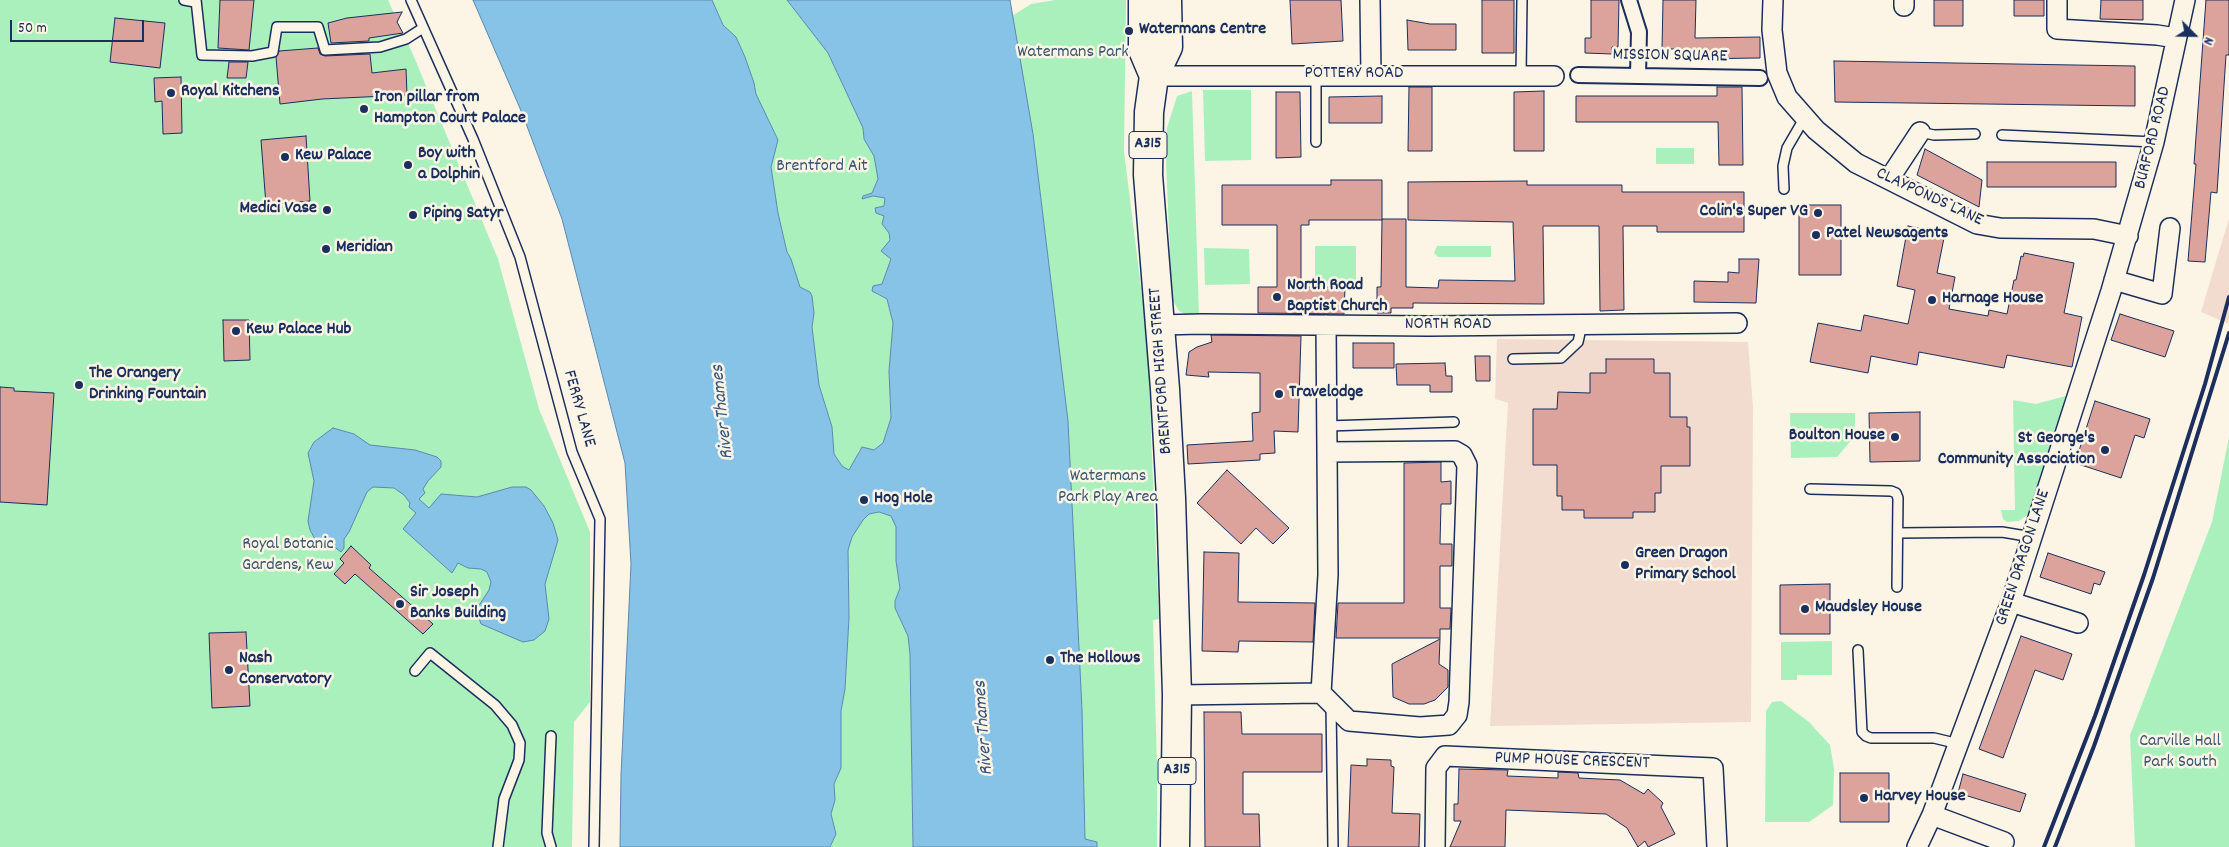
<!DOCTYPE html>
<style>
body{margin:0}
#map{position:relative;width:2229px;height:847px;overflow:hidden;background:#fcf5e5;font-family:Dekko,sans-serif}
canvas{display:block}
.north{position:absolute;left:2169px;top:10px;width:50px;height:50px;-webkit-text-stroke:4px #fcf5e5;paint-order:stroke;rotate:113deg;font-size:14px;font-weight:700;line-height:20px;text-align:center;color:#1b2f5e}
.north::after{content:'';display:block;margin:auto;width:18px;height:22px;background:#1b2f5e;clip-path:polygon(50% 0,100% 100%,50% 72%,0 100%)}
.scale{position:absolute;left:10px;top:20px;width:134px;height:22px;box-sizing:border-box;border:2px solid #1b2f5e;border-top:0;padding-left:6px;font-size:15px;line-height:18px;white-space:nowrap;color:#1b2f5e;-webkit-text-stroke:4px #fcf5e5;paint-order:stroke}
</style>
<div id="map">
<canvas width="2229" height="847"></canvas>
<div class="north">N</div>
<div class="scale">50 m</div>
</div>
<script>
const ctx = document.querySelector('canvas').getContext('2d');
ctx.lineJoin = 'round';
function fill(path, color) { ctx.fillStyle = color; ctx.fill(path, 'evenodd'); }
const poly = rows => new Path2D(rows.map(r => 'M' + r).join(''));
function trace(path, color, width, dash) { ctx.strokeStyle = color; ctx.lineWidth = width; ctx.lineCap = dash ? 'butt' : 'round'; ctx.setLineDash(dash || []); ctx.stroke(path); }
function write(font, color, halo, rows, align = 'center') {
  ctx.font = font + ' Dekko,sans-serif'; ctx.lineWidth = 5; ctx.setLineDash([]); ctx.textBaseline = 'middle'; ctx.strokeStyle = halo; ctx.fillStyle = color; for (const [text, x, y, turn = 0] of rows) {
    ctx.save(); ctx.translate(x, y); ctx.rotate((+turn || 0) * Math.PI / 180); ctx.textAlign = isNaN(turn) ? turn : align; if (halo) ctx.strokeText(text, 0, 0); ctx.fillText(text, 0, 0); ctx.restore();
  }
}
fill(poly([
 [2229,218,2229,324,2201,312],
 [1497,339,1748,342,1753,408,1751,722,1490,726,1508,403,1495,399]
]), '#f2dccf');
fill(poly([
 [0,0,388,0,394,13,399,19,397,22,412,52,498,259,539,409,590,532,590,702,574,722,572,847,0,847],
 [712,0,787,0,828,53,863,128,864,139,874,156,878,179,872,193,863,196,862,199,873,196,885,198,884,216,882,224,889,233,891,259,887,274,876,294,887,299,893,323,889,371,891,418,883,443,874,450,859,450,854,464,849,470,842,466,834,454,832,427,819,385,812,327,814,313,810,292,800,287,791,259,787,252,778,213,771,167,778,140,756,94,754,83,745,57,736,37,723,25],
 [1055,0,1126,0,1124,151,1150,360,1151,434,1159,619,1153,620,1157,766,1157,847,1097,847,1097,842,1085,840,1082,710,1068,421,1033,134,1012,16,1031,4],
 [1203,90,1251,90,1251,160,1205,161],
 [1192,91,1199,316,1190,317,1179,311,1172,299,1166,164,1167,128,1177,96],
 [1656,148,1694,148,1694,164,1656,164],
 [1315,246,1356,246,1356,285,1315,285],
 [1437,246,1491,246,1491,257,1438,257,1434,253],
 [1204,248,1249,249,1250,284,1205,285],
 [2069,395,2030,513,2019,521,2007,522,2003,519,2001,510,2015,510,2013,400,2036,404],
 [1790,413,1855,413,1855,436,1837,457,1791,458],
 [2229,437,2229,847,2135,847,2130,735,2212,522],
 [879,512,891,516,896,527,896,561,900,588,895,601,895,608,908,636,910,654,913,847,830,847,836,834,831,814,835,800,834,784,841,768,841,711,845,689,849,618,848,550,852,537,863,520,869,514],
 [1832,641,1832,675,1797,675,1797,680,1781,680,1781,642],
 [1781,701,1809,722,1830,745,1834,769,1833,805,1809,822,1765,822,1766,711,1772,702]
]), '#a9f0bd');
const water = poly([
 [473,0,712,0,723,25,736,37,745,57,754,83,756,94,778,140,771,167,778,213,787,252,791,259,800,287,810,292,812,296,814,313,812,327,819,385,832,427,834,454,842,466,849,470,862,447,874,450,883,443,891,418,889,371,893,323,887,299,872,291,873,286,882,284,891,259,881,251,890,240,889,233,882,224,884,216,876,213,875,208,884,206,885,198,873,196,862,199,863,196,872,193,878,179,874,156,864,139,863,128,828,53,787,0,1010,0,1033,134,1068,421,1082,710,1085,839,1097,842,1097,847,913,847,910,654,908,636,895,608,895,601,900,588,896,561,896,527,891,516,879,512,869,514,863,520,852,537,848,550,849,618,845,689,841,711,841,768,834,784,835,800,831,814,836,834,830,847,620,847,621,775,631,564,625,463,562,219,522,113,473,0],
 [333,428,354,434,370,445,415,450,437,457,441,461,441,467,428,481,423,489,425,493,419,499,429,508,441,494,477,497,512,487,526,487,531,490,544,506,553,523,558,540,545,584,549,619,545,631,534,640,523,642,481,624,476,610,489,590,491,582,487,572,481,569,468,568,458,563,452,573,403,529,416,513,409,507,410,503,404,495,394,488,373,487,367,492,349,532,344,539,344,548,341,552,332,545,323,544,315,539,310,530,308,521,314,481,308,453,314,442,333,428]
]);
fill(water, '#87c3e7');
trace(water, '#5c88b0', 1);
const building = poly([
 [220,0,254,0,249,50,218,48,220,0],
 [1290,0,1341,0,1343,41,1292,44,1290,0],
 [1482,0,1514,0,1514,53,1482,53,1482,0],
 [1591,0,1619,0,1618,47,1612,47,1612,54,1585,53,1585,38,1591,38,1591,0],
 [1663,0,1696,0,1695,38,1760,37,1760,58,1678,59,1678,49,1662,49,1663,0],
 [1934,0,1963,0,1963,26,1934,26,1934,0],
 [2014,0,2044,0,2044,16,2014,16,2014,0],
 [2101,0,2143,0,2143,20,2100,19,2101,0],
 [2206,0,2229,0,2229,55,2226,55,2217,193,2211,192,2205,262,2188,261,2196,164,2194,164,2206,0],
 [402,12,397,22,403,33,369,38,369,41,331,43,328,23,347,18,402,12],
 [115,18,165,23,160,68,110,62,115,18],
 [1407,20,1430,24,1456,24,1456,50,1408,50,1407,20],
 [318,48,320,54,325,56,370,54,372,73,406,69,407,95,322,99,280,104,276,57,279,51,318,48],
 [1834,61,2135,66,2135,106,1835,102,1834,61],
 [229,62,248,62,246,78,227,78,229,62],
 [181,77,182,133,163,134,162,101,155,102,154,78,181,77],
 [1409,87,1432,87,1432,151,1408,151,1409,87],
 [1717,87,1742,87,1743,165,1719,165,1718,122,1576,122,1576,96,1717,96,1717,87],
 [1544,91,1544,151,1514,151,1514,92,1544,91],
 [1276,92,1300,92,1301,157,1276,158,1276,92],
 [1382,96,1382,123,1329,123,1329,97,1382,96],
 [306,136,310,201,266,205,261,140,306,136],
 [1925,149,1982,180,1979,207,1917,175,1925,149],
 [1987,162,2116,162,2116,187,1987,187,1987,162],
 [1331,180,1382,180,1382,220,1309,220,1309,225,1301,225,1301,287,1345,287,1344,314,1258,313,1258,287,1277,287,1277,225,1222,225,1222,185,1331,185,1331,180],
 [1527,181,1527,185,1622,185,1622,192,1744,192,1744,232,1657,232,1657,226,1623,226,1624,310,1600,311,1599,226,1543,226,1544,304,1413,303,1413,308,1391,308,1391,313,1377,313,1377,287,1381,287,1382,219,1406,219,1406,287,1438,288,1439,280,1515,281,1513,222,1408,220,1408,182,1527,181],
 [1799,205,1841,205,1841,275,1799,275,1799,205],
 [1908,226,1945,233,1937,273,1955,277,1949,309,1988,316,1989,310,2007,314,2014,280,2016,280,2021,256,2023,257,2024,253,2074,263,2064,313,2082,317,2072,367,2007,355,2004,368,1919,352,1917,365,1871,356,1868,373,1810,362,1818,323,1861,331,1864,315,1908,324,1915,290,1897,286,1908,226],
 [1739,259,1759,259,1756,303,1694,302,1694,281,1728,282,1728,272,1739,273,1739,259],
 [2120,314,2174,331,2165,357,2111,340,2120,314],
 [223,320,249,320,250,360,224,361,223,320],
 [1211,335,1301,336,1298,432,1274,431,1275,453,1260,454,1260,460,1188,464,1187,445,1253,441,1252,413,1260,412,1260,373,1208,372,1209,377,1186,375,1189,352,1197,347,1212,342,1211,335],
 [1353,343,1394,343,1394,368,1353,368,1353,343],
 [1475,356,1490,356,1490,381,1476,381,1475,356],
 [1606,359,1654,359,1654,373,1670,373,1670,417,1687,417,1687,427,1690,427,1690,466,1661,466,1661,493,1655,493,1655,512,1633,512,1633,518,1584,518,1584,510,1562,510,1562,496,1557,496,1557,465,1533,465,1533,409,1557,409,1558,392,1590,393,1590,373,1606,373,1606,359],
 [1445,363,1446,376,1452,376,1452,392,1430,392,1430,385,1397,385,1396,364,1445,363],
 [0,387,14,388,14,391,54,393,47,505,0,502,0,387],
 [2095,401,2150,419,2144,438,2135,435,2121,478,2075,463,2095,401],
 [1920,412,1920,461,1870,462,1869,413,1920,412],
 [1441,462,1441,482,1451,481,1451,504,1441,504,1440,544,1452,544,1452,566,1440,566,1440,608,1451,608,1450,629,1440,629,1440,638,1336,638,1338,603,1404,603,1404,463,1441,462],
 [1227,470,1289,528,1273,544,1256,528,1241,544,1197,503,1227,470],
 [351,546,371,565,369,568,433,624,423,634,355,574,345,584,334,574,344,563,340,559,351,546],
 [1204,552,1239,553,1238,602,1315,603,1313,642,1239,641,1238,652,1202,651,1204,552],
 [2048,553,2105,572,2100,585,2094,583,2091,594,2040,577,2048,553],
 [1830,584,1830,634,1780,634,1780,585,1830,584],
 [246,632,250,706,212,708,209,633,246,632],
 [2021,636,2072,654,2063,680,2035,670,2003,758,1979,749,2021,636],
 [1440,639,1439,664,1448,670,1448,687,1435,700,1424,704,1409,704,1393,697,1392,664,1440,639],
 [1204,712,1241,712,1242,734,1322,734,1322,772,1243,772,1243,814,1259,814,1260,847,1205,847,1204,712],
 [1367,759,1391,760,1391,766,1394,767,1392,813,1420,814,1419,847,1348,847,1351,765,1367,766,1367,759],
 [1459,769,1508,770,1507,776,1558,778,1558,772,1578,773,1579,778,1620,780,1644,794,1648,789,1663,803,1661,807,1675,834,1648,847,1645,841,1638,847,1627,828,1606,814,1506,810,1505,847,1450,847,1461,821,1454,821,1454,804,1458,804,1459,769],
 [1840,773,1889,773,1889,822,1840,822,1840,773],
 [1963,774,2026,794,2020,812,1958,793,1963,774]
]);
fill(building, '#dca29c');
trace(building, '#1b2f5e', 1);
const service = poly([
 [184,0,195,2],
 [196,0,202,55,252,56,273,52,277,27,318,27,325,50,380,47,406,39,423,28],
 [411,0,473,139,520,257,572,452,600,519,594,847],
 [1316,75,1316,142],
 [1521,76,1522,0],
 [1920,132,1934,135,1975,134],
 [2002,135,2154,142],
 [1784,189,1783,166,1787,148,1805,117],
 [1513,359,1561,358,1578,342,1582,324],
 [1327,426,1454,422],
 [1810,489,1891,491,1896,493,1898,498,1897,587],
 [1898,533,2002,532,2032,537],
 [1858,650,1862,732,1866,736,1871,738,1934,738,1959,744],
 [415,671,430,653,495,705,512,725,520,743,519,760,504,799,498,847],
 [1331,705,1333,847],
 [551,736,547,833,551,847]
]);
const pedestrian = poly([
 [1629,0,1639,32,1638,75],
 [1578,75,1760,78]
]);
const minor = poly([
 [1370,0,1371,76],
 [1773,0,1772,30,1777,73,1787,97,1816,130,1856,163,1977,224,2000,228,2094,229,2128,236],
 [2057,0,2057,29,2157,35,2176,38],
 [1904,6,1904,0],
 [1154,76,1554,76],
 [1889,179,1920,132],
 [2114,280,2162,294,2170,228],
 [1159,325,1202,324,1429,326,1737,323],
 [1326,325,1327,452,1455,451,1462,455,1467,465,1459,702,1457,715,1449,725,1420,727,1349,721,1321,693,1328,575,1327,452],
 [2011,602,2078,623],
 [1177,695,1321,693],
 [1932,815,2004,842],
 [1435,847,1436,768,1445,756,1713,768,1717,847],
 [1917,847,1932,815,2011,602,2111,291,2154,142,2185,0]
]);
const primary = poly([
 [1143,0,1143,50,1154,76],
 [1167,0,1168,47,1154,76,1149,112,1148,175,1165,389,1171,498,1177,695,1175,847]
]);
trace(service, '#1b2f5e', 12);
trace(pedestrian, '#1b2f5e', 18);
trace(minor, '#1b2f5e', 22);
trace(primary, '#1b2f5e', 31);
trace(service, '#fcf5e5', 9);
trace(pedestrian, '#fcf5e5', 14);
trace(minor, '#fcf5e5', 19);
trace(primary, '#fcf5e5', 28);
trace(poly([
 [2044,847,2095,716,2144,575,2205,384,2229,297],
 [2055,847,2094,746,2153,578,2229,333]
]), '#1b2f5e', 4);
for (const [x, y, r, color] of [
 [1129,31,5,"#1b2f5e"],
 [171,93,5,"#1b2f5e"],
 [364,109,5,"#1b2f5e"],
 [285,157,5,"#1b2f5e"],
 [408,165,5,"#1b2f5e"],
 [327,210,5,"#1b2f5e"],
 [1818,213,5,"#1b2f5e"],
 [413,215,5,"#1b2f5e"],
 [1816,235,5,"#1b2f5e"],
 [326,249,5,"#1b2f5e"],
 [1277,297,5,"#1b2f5e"],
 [1932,300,5,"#1b2f5e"],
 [236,331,5,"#1b2f5e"],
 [79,385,5,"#1b2f5e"],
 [1279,394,5,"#1b2f5e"],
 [1895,437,5,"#1b2f5e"],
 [2105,450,5,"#1b2f5e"],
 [864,500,5,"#1b2f5e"],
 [1625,565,5,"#1b2f5e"],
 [400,604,5,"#1b2f5e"],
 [1805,609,5,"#1b2f5e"],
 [1050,660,5,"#1b2f5e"],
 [229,670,5,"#1b2f5e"],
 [1864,798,5,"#1b2f5e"]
]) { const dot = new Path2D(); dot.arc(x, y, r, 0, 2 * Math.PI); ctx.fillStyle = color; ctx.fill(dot); trace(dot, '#fcf5e5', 2); }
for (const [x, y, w] of [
 [1148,145,38],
 [1177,771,38]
]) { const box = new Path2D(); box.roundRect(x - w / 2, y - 13.5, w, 27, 4); ctx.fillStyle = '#fcf5e5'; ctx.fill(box); trace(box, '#1b2f5e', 1); }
write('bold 16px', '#1b2f5e', null, [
 ["A315",1148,145],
 ["A315",1177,771]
]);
write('bold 18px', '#1b2f5e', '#fcf5e5', [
 ["Watermans Centre",1139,31],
 ["Royal Kitchens",181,93],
 ["Iron pillar from",374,99],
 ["Hampton Court Palace",374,120],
 ["Boy with",418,155],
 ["a Dolphin",418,176],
 ["Kew Palace",295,157],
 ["Medici Vase",317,210,"right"],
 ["Colin's Super VG",1808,213,"right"],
 ["Piping Satyr",423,215],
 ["Patel Newsagents",1826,235],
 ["Meridian",336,249],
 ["North Road",1287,287],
 ["Baptist Church",1287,308],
 ["Harnage House",1942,300],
 ["Kew Palace Hub",246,331],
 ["The Orangery",89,375],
 ["Drinking Fountain",89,396],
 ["Travelodge",1289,394],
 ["Boulton House",1885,437,"right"],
 ["St George's",2095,440,"right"],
 ["Community Association",2095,461,"right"],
 ["Hog Hole",874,500],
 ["Green Dragon",1635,555],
 ["Primary School",1635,576],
 ["Sir Joseph",410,594],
 ["Banks Building",410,615],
 ["Maudsley House",1815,609],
 ["Nash",239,660],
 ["Conservatory",239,681],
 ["The Hollows",1060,660],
 ["Harvey House",1874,798]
], 'left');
write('18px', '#375671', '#fcf5e5', [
 ["Watermans Park",1073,54],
 ["Brentford Ait",822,168],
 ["Watermans",1108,478],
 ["Park Play Area",1108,499],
 ["Royal Botanic",288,546],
 ["Gardens, Kew",288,567],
 ["Carville Hall",2180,743],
 ["Park South",2180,764]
]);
write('18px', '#1b2f5e', '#fcf5e5', [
 ["MISSION SQUARE",1670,57,1],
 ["POTTERY ROAD",1354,75],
 ["BURFORD ROAD",2154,138,-76],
 ["CLAYPONDS LANE",1929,198,25],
 ["NORTH ROAD",1448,326],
 ["BRENTFORD HIGH STREET",1162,371,-94],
 ["FERRY LANE",578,409,74],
 ["GREEN DRAGON LANE",2024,558,-72],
 ["PUMP HOUSE CRESCENT",1572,762,2]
]);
write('italic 19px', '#365480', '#fcf5e5', [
 ["River Thames",724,412,-96],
 ["River Thames",985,728,-94]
]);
</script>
